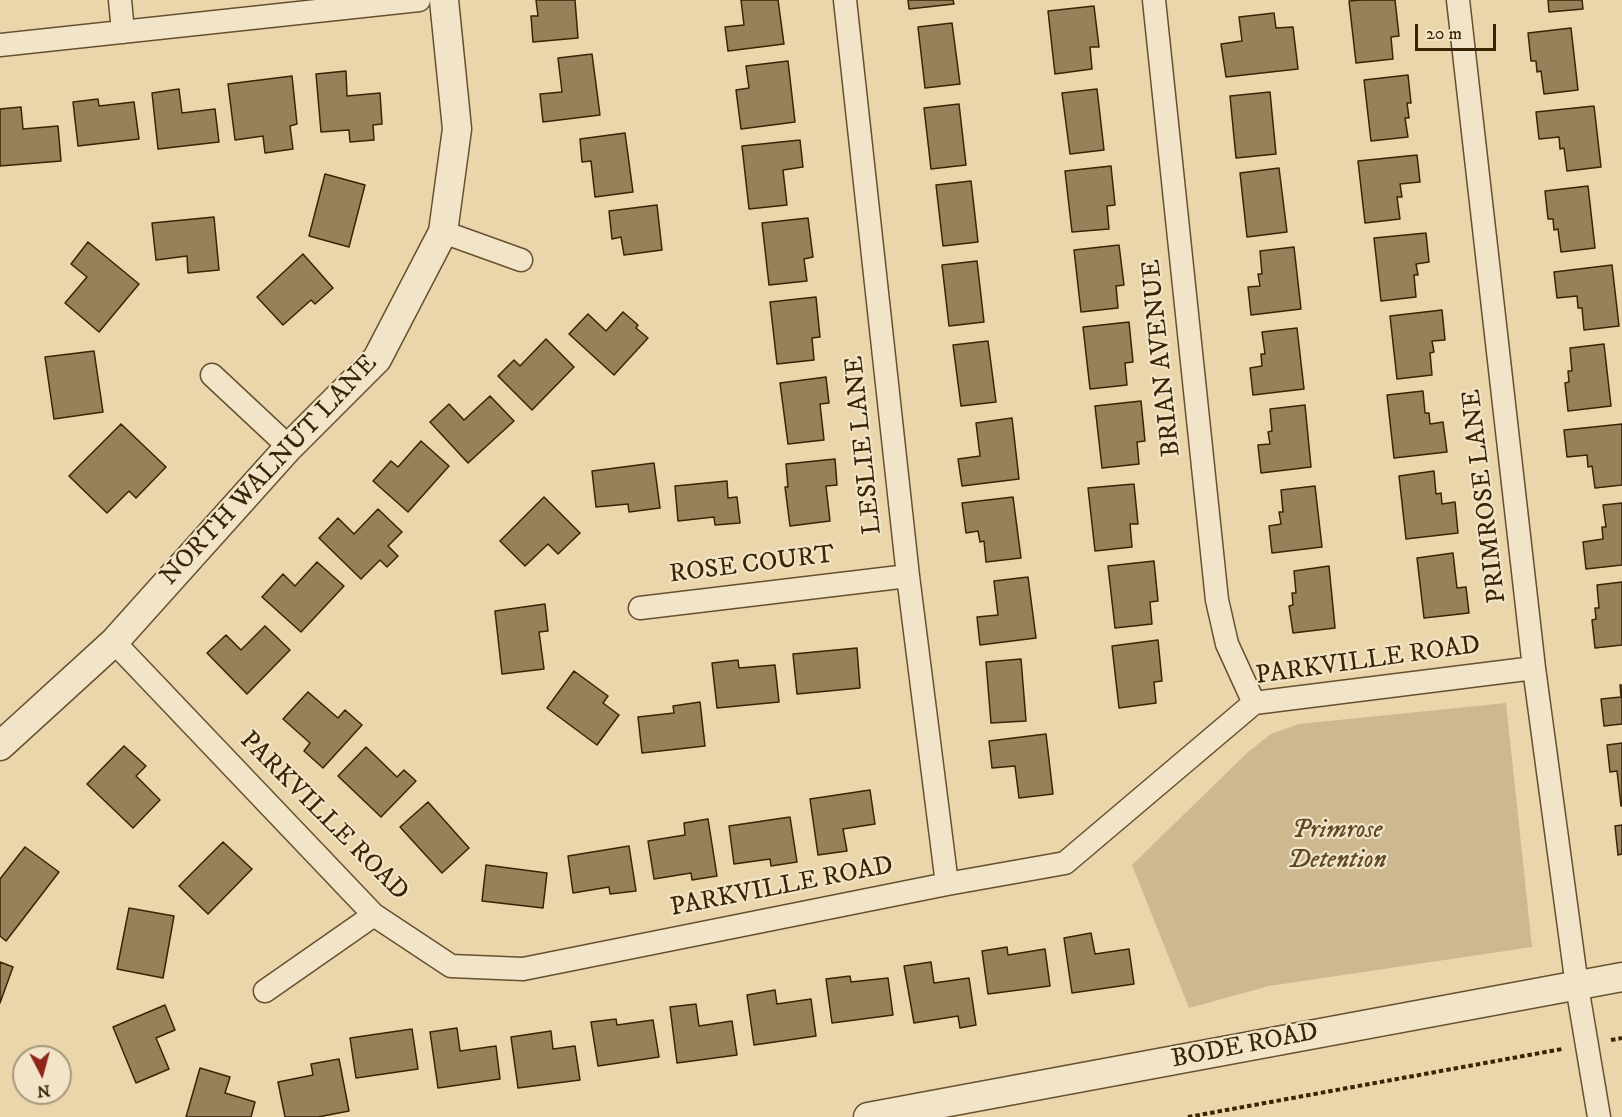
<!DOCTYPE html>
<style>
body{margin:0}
#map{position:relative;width:1622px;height:1117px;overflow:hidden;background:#ebd6ac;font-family:"IM FELL DW Pica",serif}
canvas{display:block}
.north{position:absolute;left:12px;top:1045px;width:60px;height:60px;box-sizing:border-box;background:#f2e4c9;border:2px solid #a8977a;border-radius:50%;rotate:174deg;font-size:16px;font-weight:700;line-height:24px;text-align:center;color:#392404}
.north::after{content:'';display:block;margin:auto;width:21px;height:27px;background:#8f2418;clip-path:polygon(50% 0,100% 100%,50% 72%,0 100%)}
.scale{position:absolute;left:1415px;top:24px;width:81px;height:27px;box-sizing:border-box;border:3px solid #392404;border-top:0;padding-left:8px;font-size:18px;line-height:21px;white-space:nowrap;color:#392404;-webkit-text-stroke:4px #f2e4c9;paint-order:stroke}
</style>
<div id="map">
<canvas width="1622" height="1117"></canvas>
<div class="north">N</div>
<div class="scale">20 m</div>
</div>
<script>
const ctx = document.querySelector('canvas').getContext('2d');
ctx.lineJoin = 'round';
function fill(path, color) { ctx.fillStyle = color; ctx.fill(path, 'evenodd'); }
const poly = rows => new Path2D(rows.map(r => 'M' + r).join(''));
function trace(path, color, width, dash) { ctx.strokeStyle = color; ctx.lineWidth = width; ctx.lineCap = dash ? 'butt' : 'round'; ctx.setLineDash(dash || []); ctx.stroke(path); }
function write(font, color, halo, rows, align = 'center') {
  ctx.font = font + ' "IM FELL DW Pica",serif'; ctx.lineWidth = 4.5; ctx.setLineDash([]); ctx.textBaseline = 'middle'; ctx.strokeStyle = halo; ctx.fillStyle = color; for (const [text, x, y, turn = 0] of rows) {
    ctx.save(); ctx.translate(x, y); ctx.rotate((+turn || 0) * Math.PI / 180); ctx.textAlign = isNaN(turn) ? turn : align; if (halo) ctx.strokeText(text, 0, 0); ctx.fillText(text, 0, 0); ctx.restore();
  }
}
fill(poly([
 [1506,703,1532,947,1269,986,1189,1008,1132,865,1248,752,1271,734,1299,724]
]), '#cdb88f');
const building = poly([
 [536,0,575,0,578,38,533,42,531,16,538,16,536,0],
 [741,0,778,0,784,44,728,51,725,27,744,25,741,0],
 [908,0,953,0,954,4,909,9,908,0],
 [1361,0,1395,0,1399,36,1391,37,1393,59,1356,63,1349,1,1361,0],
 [1548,0,1582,0,1583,9,1549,12,1548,0],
 [1094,6,1099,47,1090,47,1092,69,1055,74,1048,11,1094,6],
 [1274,13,1276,28,1293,27,1298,69,1226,77,1221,44,1242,41,1239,17,1274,13],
 [952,23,960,84,925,88,918,27,952,23],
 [1571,28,1578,90,1544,94,1541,71,1537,72,1536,61,1531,61,1528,33,1571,28],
 [592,54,600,115,543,122,540,94,562,92,558,58,592,54],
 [788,61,795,122,741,129,736,90,749,88,746,66,788,61],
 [346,71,347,96,380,93,382,124,373,125,374,140,350,142,349,130,321,132,316,74,346,71],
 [1408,75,1411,103,1407,103,1409,118,1405,118,1408,137,1371,141,1364,80,1408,75],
 [292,76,297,124,290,126,293,149,265,153,263,136,235,140,228,84,292,76],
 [179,89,182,113,215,109,219,142,158,149,152,93,179,89],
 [1097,89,1104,150,1070,154,1062,93,1097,89],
 [1270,92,1276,154,1236,158,1230,96,1270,92],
 [98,99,99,106,134,102,139,139,78,146,73,102,98,99],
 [959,104,966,165,931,169,924,108,959,104],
 [1594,106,1601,167,1567,171,1564,148,1560,149,1559,137,1539,139,1536,112,1594,106],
 [21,107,23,129,58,126,61,161,0,166,0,109,21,107],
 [625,133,633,192,595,197,591,161,582,162,580,139,625,133],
 [800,140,803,167,783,170,787,205,749,209,742,146,800,140],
 [1417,155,1420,182,1400,184,1402,197,1397,197,1400,219,1365,223,1358,161,1417,155],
 [1111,166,1115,205,1107,206,1109,229,1072,232,1065,171,1111,166],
 [1279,168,1287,232,1247,237,1240,173,1279,168],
 [325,174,365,185,349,247,309,236,325,174],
 [971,181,978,242,943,246,936,185,971,181],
 [1588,186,1595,248,1561,252,1558,229,1554,230,1553,219,1548,219,1545,191,1588,186],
 [657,205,662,250,624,255,621,237,612,239,609,211,657,205],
 [214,217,219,270,188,273,187,256,156,260,152,223,214,217],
 [808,218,813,257,804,259,807,281,769,285,762,223,808,218],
 [1426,233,1429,262,1416,264,1418,275,1414,275,1416,297,1381,301,1374,238,1426,233],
 [88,242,139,284,99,332,65,303,87,277,71,264,88,242],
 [1119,245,1124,285,1116,286,1118,308,1081,312,1074,250,1119,245],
 [1294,247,1301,309,1251,315,1248,287,1260,286,1258,274,1262,274,1260,251,1294,247],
 [303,254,333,288,315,304,311,300,283,325,257,297,303,254],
 [977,261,984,322,949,326,942,265,977,261],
 [1612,265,1619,326,1584,330,1582,308,1578,308,1577,296,1557,298,1554,272,1612,265],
 [816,297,820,337,812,338,814,360,777,364,770,302,816,297],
 [1442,310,1445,340,1432,341,1434,352,1430,353,1432,375,1397,379,1390,316,1442,310],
 [623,312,638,325,636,328,648,338,614,375,569,334,588,314,606,331,623,312],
 [1129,322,1133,362,1125,363,1127,385,1090,389,1083,327,1129,322],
 [1297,328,1304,389,1253,395,1250,368,1262,366,1261,354,1265,354,1262,332,1297,328],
 [546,339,574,367,532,410,498,376,514,360,520,366,546,339],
 [988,341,996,402,961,406,953,345,988,341],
 [1604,344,1611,406,1568,411,1565,383,1569,382,1568,371,1572,371,1570,348,1604,344],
 [94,351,103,412,54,419,45,357,94,351],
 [826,377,829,403,820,404,824,440,788,444,780,383,826,377],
 [1423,391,1425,413,1429,413,1430,424,1443,422,1447,452,1394,458,1387,395,1423,391],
 [490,396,514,421,468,463,430,422,449,404,464,420,490,396],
 [1141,401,1145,441,1137,442,1139,464,1102,468,1095,406,1141,401],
 [1305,405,1311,467,1261,473,1258,445,1270,444,1268,432,1272,431,1270,409,1305,405],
 [1012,418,1019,479,962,486,958,459,980,456,976,423,1012,418],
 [121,424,166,467,136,498,129,491,107,513,69,476,121,424],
 [1622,424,1622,485,1595,488,1592,466,1588,467,1587,455,1567,457,1564,430,1622,424],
 [421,441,449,466,408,512,373,481,391,461,398,467,421,441],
 [835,459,837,485,826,486,830,521,790,526,785,487,788,487,786,464,835,459],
 [654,463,660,508,629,512,628,504,596,507,592,471,654,463],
 [1434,471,1436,494,1441,493,1442,504,1455,502,1458,533,1406,539,1399,476,1434,471],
 [727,481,728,498,737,497,740,523,715,525,714,517,678,521,675,486,727,481],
 [1134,484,1138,524,1130,524,1132,547,1095,551,1088,488,1134,484],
 [1315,486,1322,547,1272,553,1269,526,1281,524,1279,512,1283,512,1281,490,1315,486],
 [544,497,580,533,558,554,548,544,525,566,500,541,544,497],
 [1013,497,1021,558,986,562,984,541,980,542,978,531,966,533,962,503,1013,497],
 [1622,503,1622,565,1586,569,1583,542,1603,539,1602,527,1606,527,1603,505,1622,503],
 [378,509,402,532,388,546,398,556,387,567,380,560,361,579,319,538,338,518,354,534,378,509],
 [1453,553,1457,588,1466,587,1469,613,1424,618,1417,558,1453,553],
 [1154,561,1158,601,1150,602,1152,624,1115,628,1108,566,1154,561],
 [317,562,344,586,301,632,262,597,283,574,295,586,317,562],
 [1329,566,1335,628,1293,633,1289,606,1293,605,1292,593,1296,593,1294,571,1329,566],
 [1028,577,1036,638,980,645,977,617,998,615,994,581,1028,577],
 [1622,582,1622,645,1595,648,1592,620,1596,619,1595,608,1599,608,1597,585,1622,582],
 [545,604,548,631,539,632,544,669,502,674,495,611,545,604],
 [265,626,290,650,247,694,207,653,226,635,241,650,265,626],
 [1158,640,1162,681,1154,682,1156,703,1119,708,1112,646,1158,640],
 [857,648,860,688,797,694,793,654,857,648],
 [1021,659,1026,721,991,723,986,662,1021,659],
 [738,660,739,668,775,665,779,702,717,708,712,663,738,660],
 [574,671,608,696,603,703,619,715,597,745,547,708,574,671],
 [1620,685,1622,685,1622,724,1604,726,1601,699,1621,697,1620,685],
 [308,692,338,718,345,710,362,725,323,768,304,751,310,743,283,719,308,692],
 [700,702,705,746,642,753,638,717,674,713,673,706,700,702],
 [1046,734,1053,794,1019,798,1015,766,992,768,989,741,1046,734],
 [1622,743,1622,806,1621,806,1617,771,1610,772,1607,745,1622,743],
 [124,746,146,766,136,776,160,800,133,828,87,784,124,746],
 [366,747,397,777,404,770,416,781,381,817,338,776,366,747],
 [870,790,875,824,843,829,847,851,818,855,810,799,870,790],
 [428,802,469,848,442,873,400,827,428,802],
 [790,817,797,862,771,866,770,859,734,864,729,826,790,817],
 [708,819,717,876,692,880,691,873,654,879,648,841,685,835,684,823,708,819],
 [1622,825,1622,854,1618,855,1615,826,1622,825],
 [223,842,252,869,208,914,179,886,223,842],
 [629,846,636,891,610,894,609,887,573,893,568,856,629,846],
 [25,847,59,872,6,941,0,936,0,879,25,847],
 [486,865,547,873,543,908,482,901,486,865],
 [129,908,174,916,163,978,117,969,129,908],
 [1091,933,1095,954,1129,949,1134,984,1072,993,1064,938,1091,933],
 [1007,947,1008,955,1045,949,1050,986,988,994,982,951,1007,947],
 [0,962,13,967,0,1003,0,962],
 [931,962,934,983,969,978,976,1025,960,1028,958,1016,914,1023,904,966,931,962],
 [850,976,851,982,888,978,893,1015,832,1023,826,979,850,976],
 [775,990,777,1004,811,999,816,1036,754,1045,747,995,775,990],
 [696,1004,699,1026,732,1021,737,1055,677,1063,670,1007,696,1004],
 [165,1005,175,1030,156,1038,169,1069,136,1083,113,1027,165,1005],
 [616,1019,617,1025,653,1020,659,1057,598,1066,591,1022,616,1019],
 [457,1028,460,1051,496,1046,500,1079,438,1088,430,1032,457,1028],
 [412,1029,418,1069,356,1078,350,1038,412,1029],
 [551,1031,553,1049,575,1046,580,1080,518,1088,511,1037,551,1031],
 [339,1059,349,1111,318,1117,285,1117,278,1082,313,1075,311,1064,339,1059],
 [200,1068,230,1077,225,1093,255,1102,251,1117,186,1117,200,1068]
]);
fill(building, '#96815b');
trace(building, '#392404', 1.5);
const minor = poly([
 [120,0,123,32],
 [845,0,908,576,947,884],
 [1154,0,1217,600,1227,644,1254,703],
 [1458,0,1534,668,1577,986,1599,1117],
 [0,45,419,0],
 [443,232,521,260],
 [212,375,289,447],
 [640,608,908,576],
 [114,642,374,915,451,966,523,969,947,884,1065,863,1254,703,1534,668],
 [265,991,374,915]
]);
const tertiary = poly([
 [0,746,114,642,289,447,377,359,443,232,457,129,444,0],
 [868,1117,1622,977]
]);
trace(minor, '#66502e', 25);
trace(tertiary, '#66502e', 31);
trace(poly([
 [1611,1040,1622,1038],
 [1188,1117,1562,1049]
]), '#392404', 4, [4.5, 3]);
trace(minor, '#f2e4c9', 22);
trace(tertiary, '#f2e4c9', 28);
write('26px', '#392404', '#f2e4c9', [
 ["BRIAN AVENUE",1163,358,-96],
 ["LESLIE LANE",865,445,-96],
 ["NORTH WALNUT LANE",270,471,-47],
 ["PRIMROSE LANE",1486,496,-97],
 ["ROSE COURT",752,566,-7],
 ["PARKVILLE ROAD",1368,662,-8],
 ["PARKVILLE ROAD",323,817,45],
 ["PARKVILLE ROAD",782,888,-11],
 ["BODE ROAD",1245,1047,-11]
]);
write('italic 26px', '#5e4927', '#f2e4c9', [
 ["Primrose",1337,832],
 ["Detention",1337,862]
]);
</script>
